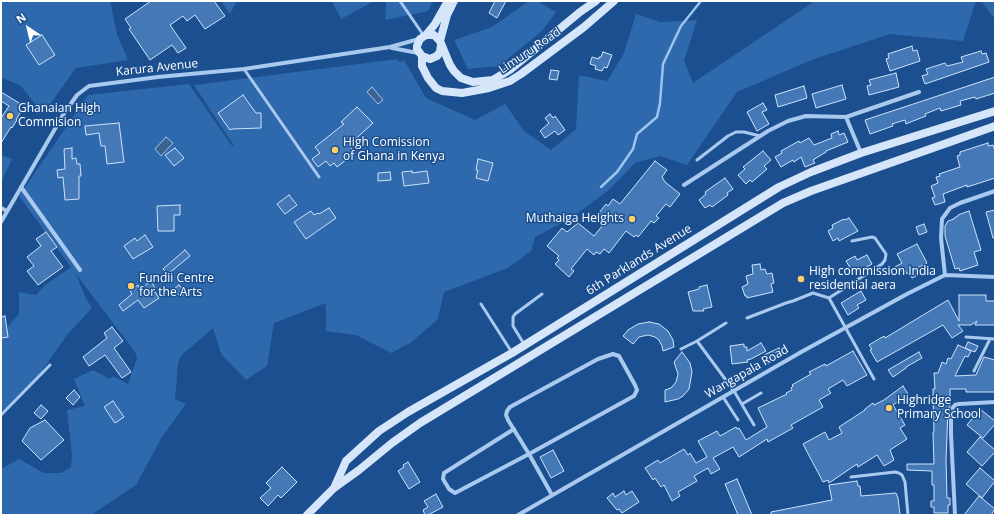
<!DOCTYPE html>
<style>
body{margin:0}
#map{position:relative;width:996px;height:516px;overflow:hidden;background:#1b4f8f;font-family:"Open Sans",sans-serif}
canvas{display:block}
.frame{position:absolute;inset:0;border:2px solid #fff;pointer-events:none}
.north{position:absolute;left:8px;top:8px;width:40px;height:40px;-webkit-text-stroke:3px #1b4f8f;paint-order:stroke;rotate:325deg;font-size:11px;font-weight:700;line-height:16px;text-align:center;color:#fff}
.north::after{content:'';display:block;margin:auto;width:14px;height:18px;background:#fff;clip-path:polygon(50% 0,100% 100%,50% 72%,0 100%)}
</style>
<div id="map">
<canvas width="996" height="516"></canvas>
<div class="frame"></div>
<div class="north">N</div>
</div>
<script>
const ctx = document.querySelector('canvas').getContext('2d');
ctx.lineJoin = 'round';
function fill(path, color) { ctx.fillStyle = color; ctx.fill(path, 'evenodd'); }
const poly = rows => new Path2D(rows.map(r => 'M' + r).join(''));
function trace(path, color, width, dash) { ctx.strokeStyle = color; ctx.lineWidth = width; ctx.lineCap = dash ? 'butt' : 'round'; ctx.setLineDash(dash || []); ctx.stroke(path); }
function write(font, color, halo, rows, align = 'center') {
  ctx.font = font + ' "Open Sans",sans-serif'; ctx.lineWidth = 3; ctx.setLineDash([]); ctx.textBaseline = 'middle'; ctx.strokeStyle = halo; ctx.fillStyle = color; for (const [text, x, y, turn = 0] of rows) {
    ctx.save(); ctx.translate(x, y); ctx.rotate((+turn || 0) * Math.PI / 180); ctx.textAlign = isNaN(turn) ? turn : align; if (halo) ctx.strokeText(text, 0, 0); ctx.fillText(text, 0, 0); ctx.restore();
  }
}
fill(poly([
 [1,1,110,1,117,34,128,60,76,68,43,114,21,86,1,77],
 [221,1,237,1,230,14],
 [332,1,374,1,341,19],
 [386,1,433,1,428,11,385,20],
 [529,1,537,1,556,12,542,31,499,66,468,69,454,40,492,27],
 [815,1,976,1,963,41,890,34,814,59,737,92,687,165,660,156,635,163,610,189,570,219,535,237,531,251,508,268,444,292,438,319,410,343,391,353,356,335,326,331,326,303,274,323,267,366,246,380,221,354,213,328,180,357,178,364,175,399,186,404,162,437,136,485,91,515,1,515,1,469,19,459,44,473,61,473,71,467,72,456,67,410,85,406,74,379,93,370,110,379,113,376,128,384,137,358,135,352,76,274,85,297,92,308,67,335,34,382,1,412,1,334,19,314,19,292,36,295,45,285,71,267,19,196,88,95,189,84,232,146,234,146,194,85,398,59,399,62,404,60,426,98,475,120,505,104,524,131,551,150,576,129,579,75,607,81,624,53,636,14,660,22,697,20,684,61,693,83],
 [981,1,995,1,995,19],
 [1,155,12,159,1,183]
]), '#2e69ad');
const water = poly([
 [372,87,383,100,378,104,367,92,372,87],
 [166,137,173,143,161,156,155,149,166,137]
]);
fill(water, '#3c6290');
trace(water, '#9cc4f0', 1);
trace(poly([
 [601,187,617,172,633,149,637,134,657,117,660,103,663,64,681,26,701,1]
]), '#9cc4f0', 2.5);
const building = poly([
 [151,1,214,1,225,16,205,29,195,15,187,21,183,16,170,25,186,48,178,53,172,45,150,60,129,29,131,28,125,19,151,1],
 [495,1,506,1,497,18,489,13,495,1],
 [42,35,55,55,39,65,26,45,42,35],
 [912,46,913,51,917,50,920,61,890,71,886,59,889,58,888,54,912,46],
 [981,51,982,54,986,53,989,62,925,84,922,76,928,74,926,69,945,63,947,66,963,62,961,57,981,51],
 [603,52,612,55,607,68,604,67,602,71,595,69,596,66,590,64,592,57,599,59,599,57,601,57,603,52],
 [551,70,559,71,557,80,549,79,551,70],
 [896,73,899,87,869,95,867,86,871,85,869,80,896,73],
 [995,77,995,93,976,99,975,97,960,101,961,105,941,111,940,108,925,114,926,116,913,121,906,124,905,120,892,124,893,126,870,134,865,120,995,77],
 [842,85,846,99,816,108,812,94,842,85],
 [804,86,807,98,778,107,775,95,804,86],
 [1,92,24,106,16,120,17,120,12,128,11,127,1,143,1,118,9,106,1,101,1,92],
 [243,95,256,113,261,113,261,128,232,129,230,130,218,113,243,95],
 [763,103,767,110,762,112,769,124,757,131,747,112,763,103],
 [357,107,373,123,349,145,355,153,337,167,334,163,330,166,326,161,318,167,312,159,320,153,315,147,344,124,341,122,357,107],
 [550,114,553,118,555,116,565,130,558,135,555,131,545,138,540,131,549,123,545,118,550,114],
 [119,123,124,162,107,164,105,146,101,146,99,133,86,135,85,126,119,123],
 [838,131,839,135,844,133,848,142,826,151,826,152,813,160,815,163,805,167,801,157,794,162,793,160,781,167,775,157,782,153,781,151,799,141,800,143,809,138,814,145,832,138,831,134,838,131],
 [988,143,988,146,993,145,995,150,995,178,967,187,967,185,943,194,945,202,935,205,932,198,935,197,931,186,938,183,936,177,940,176,939,174,960,167,957,156,960,155,960,152,988,143],
 [72,148,72,159,76,158,77,164,80,164,81,176,79,176,79,199,65,200,63,177,58,178,57,170,65,169,64,149,72,148],
 [175,148,184,158,174,166,165,155,175,148],
 [763,151,771,160,764,166,767,169,752,182,750,180,746,184,738,175,745,169,743,167,763,151],
 [478,159,493,163,488,181,476,178,478,170,476,170,478,159],
 [655,161,667,170,662,177,665,182,680,194,670,207,666,204,656,216,659,218,654,223,651,221,638,237,636,235,634,237,626,231,609,253,604,249,600,254,596,252,594,255,587,249,571,269,574,271,569,277,555,264,559,260,557,258,559,256,547,246,562,228,567,232,578,223,594,236,607,220,599,213,606,204,608,206,613,199,620,204,655,161],
 [412,171,412,173,427,171,429,183,404,186,402,172,412,171],
 [390,172,391,180,378,181,378,173,390,172],
 [725,178,733,189,727,193,728,195,712,207,710,205,705,208,699,200,706,194,705,192,725,178],
 [289,195,297,205,285,214,277,204,289,195],
 [180,205,180,215,174,215,174,231,158,231,157,206,180,205],
 [329,208,336,218,306,239,294,222,311,211,314,215,318,213,319,214,329,208],
 [995,210,995,238,993,238,986,212,995,210],
 [969,211,981,250,974,252,978,265,960,271,959,268,955,269,945,236,945,226,948,221,954,219,954,218,958,216,958,215,969,211],
 [849,218,858,231,839,241,838,238,833,241,828,231,833,228,832,225,844,219,845,220,849,218],
 [924,224,927,232,919,235,916,227,924,224],
 [46,232,57,247,51,251,63,267,38,285,27,271,34,266,27,257,41,246,36,239,46,232],
 [145,235,153,247,133,259,124,246,135,238,137,241,145,235],
 [917,244,927,263,915,269,918,275,912,278,909,273,907,274,905,270,898,273,895,267,902,263,897,254,917,244],
 [185,250,190,256,168,274,163,269,185,250],
 [867,255,872,264,854,274,846,261,855,256,857,260,867,255],
 [760,264,761,270,765,269,767,274,772,273,774,283,771,284,773,292,747,298,747,296,745,296,742,287,748,284,746,276,753,274,752,265,760,264],
 [151,281,155,288,153,289,159,298,144,308,138,300,123,311,119,305,132,294,130,291,138,285,140,289,151,281],
 [179,285,186,293,180,297,174,289,179,285],
 [707,285,712,307,703,309,704,311,693,311,688,292,699,289,699,287,707,285],
 [861,291,866,300,857,305,859,308,848,315,841,303,861,291],
 [959,295,986,295,986,301,995,301,995,325,975,325,977,321,971,325,958,325,963,331,952,338,943,325,877,362,870,350,872,349,869,345,884,336,885,338,948,300,959,321,959,295],
 [5,316,8,337,1,338,1,317,5,316],
 [649,322,659,324,668,331,673,340,674,347,663,351,662,346,659,340,655,337,648,335,639,337,633,344,623,336,628,330,638,324,649,322],
 [112,327,123,341,114,348,131,372,122,378,105,355,89,366,83,357,107,338,104,333,112,327],
 [968,342,978,346,975,352,965,348,968,342],
 [761,343,766,351,751,359,747,360,748,362,732,364,730,346,744,344,744,347,747,347,747,351,761,343],
 [958,345,971,351,968,357,965,356,955,376,976,375,984,357,995,360,995,392,966,392,966,389,950,389,950,406,948,410,946,460,947,498,950,498,950,505,948,505,948,513,934,513,934,507,931,507,931,501,934,501,934,485,932,485,932,471,907,470,907,464,934,464,933,432,934,432,933,398,933,389,935,389,934,373,938,373,942,362,946,364,948,358,951,359,958,345],
 [779,348,783,355,768,364,764,355,779,348],
 [853,351,867,375,847,386,843,380,828,389,831,393,819,400,823,407,791,425,793,428,768,442,767,439,739,457,733,447,713,458,720,469,711,474,708,468,694,476,697,481,678,492,680,496,672,501,664,485,661,487,655,478,653,480,645,468,658,460,660,463,684,449,688,455,690,453,696,463,707,457,698,441,717,431,720,436,736,427,737,429,739,428,746,440,767,427,758,408,787,394,786,393,792,390,791,388,793,386,792,385,811,374,809,372,825,364,826,366,853,351],
 [682,352,690,363,692,372,689,389,683,396,678,399,665,402,665,390,671,388,676,382,678,374,674,362,682,352],
 [919,352,922,358,906,367,906,368,893,377,888,370,919,352],
 [903,386,908,394,893,405,905,425,900,428,907,439,890,450,894,460,884,466,877,455,858,467,857,464,829,483,828,480,823,482,803,444,825,432,829,440,842,433,839,427,865,410,865,409,873,403,874,405,884,400,903,386],
 [74,390,80,397,73,405,66,398,74,390],
 [113,401,124,417,115,423,104,407,113,401],
 [41,405,48,411,41,419,34,413,41,405],
 [980,409,995,421,995,424,983,438,967,425,980,409],
 [45,420,64,440,41,460,22,441,30,428,45,420],
 [980,437,995,450,995,452,982,466,967,452,980,437],
 [553,450,564,471,551,478,540,457,553,450],
 [408,462,420,482,409,489,398,471,404,467,403,465,408,462],
 [282,467,297,482,281,498,278,495,268,506,260,498,271,488,266,483,282,467],
 [980,468,995,481,982,498,966,484,980,468],
 [737,479,752,515,738,515,725,484,737,479],
 [857,481,858,486,860,486,861,496,896,493,898,498,900,515,771,515,771,512,832,500,829,485,857,481],
 [624,491,626,495,632,491,639,502,622,513,619,509,617,510,607,498,613,493,615,497,624,491],
 [436,494,443,507,428,515,425,515,423,510,428,507,424,501,436,494],
 [979,496,995,509,991,515,964,515,979,496]
]);
fill(building, '#4478b7');
trace(building, '#cfe3fa', 1);
trace(poly([
 [400,1,424,36],
 [244,69,319,177],
 [697,160,728,136,736,132,744,132,760,136],
 [829,298,882,264,885,260,886,254,875,238,872,237,852,241],
 [481,304,511,351],
 [747,318,786,303,793,301,813,293,829,298,874,379],
 [726,323,697,341,734,391,754,425],
 [966,337,995,339],
 [524,344,513,326,513,317,515,314,542,294],
 [681,349,697,341],
 [974,371,990,339],
 [723,397,738,420],
 [742,404,761,393],
 [1,415,50,365],
 [851,477,895,472,899,473,902,475,905,482,908,515]
]), '#a9c9ee', 3);
trace(poly([
 [392,48,418,53],
 [846,117,861,153],
 [684,185,768,131,788,121,806,116,846,117,919,92],
 [21,187,80,270],
 [1,208,7,211],
 [1,222,63,115,77,95,89,86,158,77,244,69,390,47,419,39],
 [945,275,941,238,942,219,950,208,960,203,995,191],
 [514,429,444,473,443,479,449,489,455,493,529,454,634,396,637,390,635,385,619,356,613,354,598,359,510,407,507,411,506,415,508,420,529,454,552,495],
 [518,515,803,351,907,294,945,275,995,277],
 [955,515,951,434,951,410,955,405,959,404,995,402]
]), '#a9c9ee', 4);
trace(poly([
 [426,35,435,24,448,1],
 [440,41,447,15,454,1],
 [441,45,440,52,437,56,430,59,422,56,417,49,417,46,420,39,426,35,434,35,440,41,450,65,454,71,461,78,473,82,493,80,511,69,580,12,596,1],
 [422,56,422,66,428,78,436,88,442,91,462,93,489,88,510,81,521,74,584,27,614,1],
 [334,488,346,461,379,431,408,412,512,353,779,187,811,172,861,153,995,111],
 [307,515,334,488,359,470,392,443,420,423,783,203,811,191,995,126]
]), '#d6e6fa', 8);
for (const [x, y, r, color] of [
 [10,116,4,"#ffd166"],
 [335,150,4,"#ffd166"],
 [632,219,4,"#ffd166"],
 [801,279,4,"#ffd166"],
 [131,286,4,"#ffd166"],
 [889,408,4,"#ffd166"]
]) { const dot = new Path2D(); dot.arc(x, y, r, 0, 2 * Math.PI); ctx.fillStyle = color; ctx.fill(dot); trace(dot, '#1b4f8f', 1.5); }
write('12px', '#fff', '#1b4f8f', [
 ["Limuru Road",530,51,-34],
 ["Karura Avenue",157,68,-6],
 ["6th Parklands Avenue",639,260,-32],
 ["Wangapala Road",747,372,-30]
]);
write('12px', '#fff', '#1b4f8f', [
 ["Ghanaian High",18,109],
 ["Commision",18,123],
 ["High Comission",343,143],
 ["of Ghana in Kenya",343,157],
 ["Muthaiga Heights",624,219,"right"],
 ["High commission India",809,272],
 ["residential aera",809,286],
 ["Fundii Centre",139,279],
 ["for the Arts",139,293],
 ["Highridge",897,401],
 ["Primary School",897,415]
], 'left');
</script>
